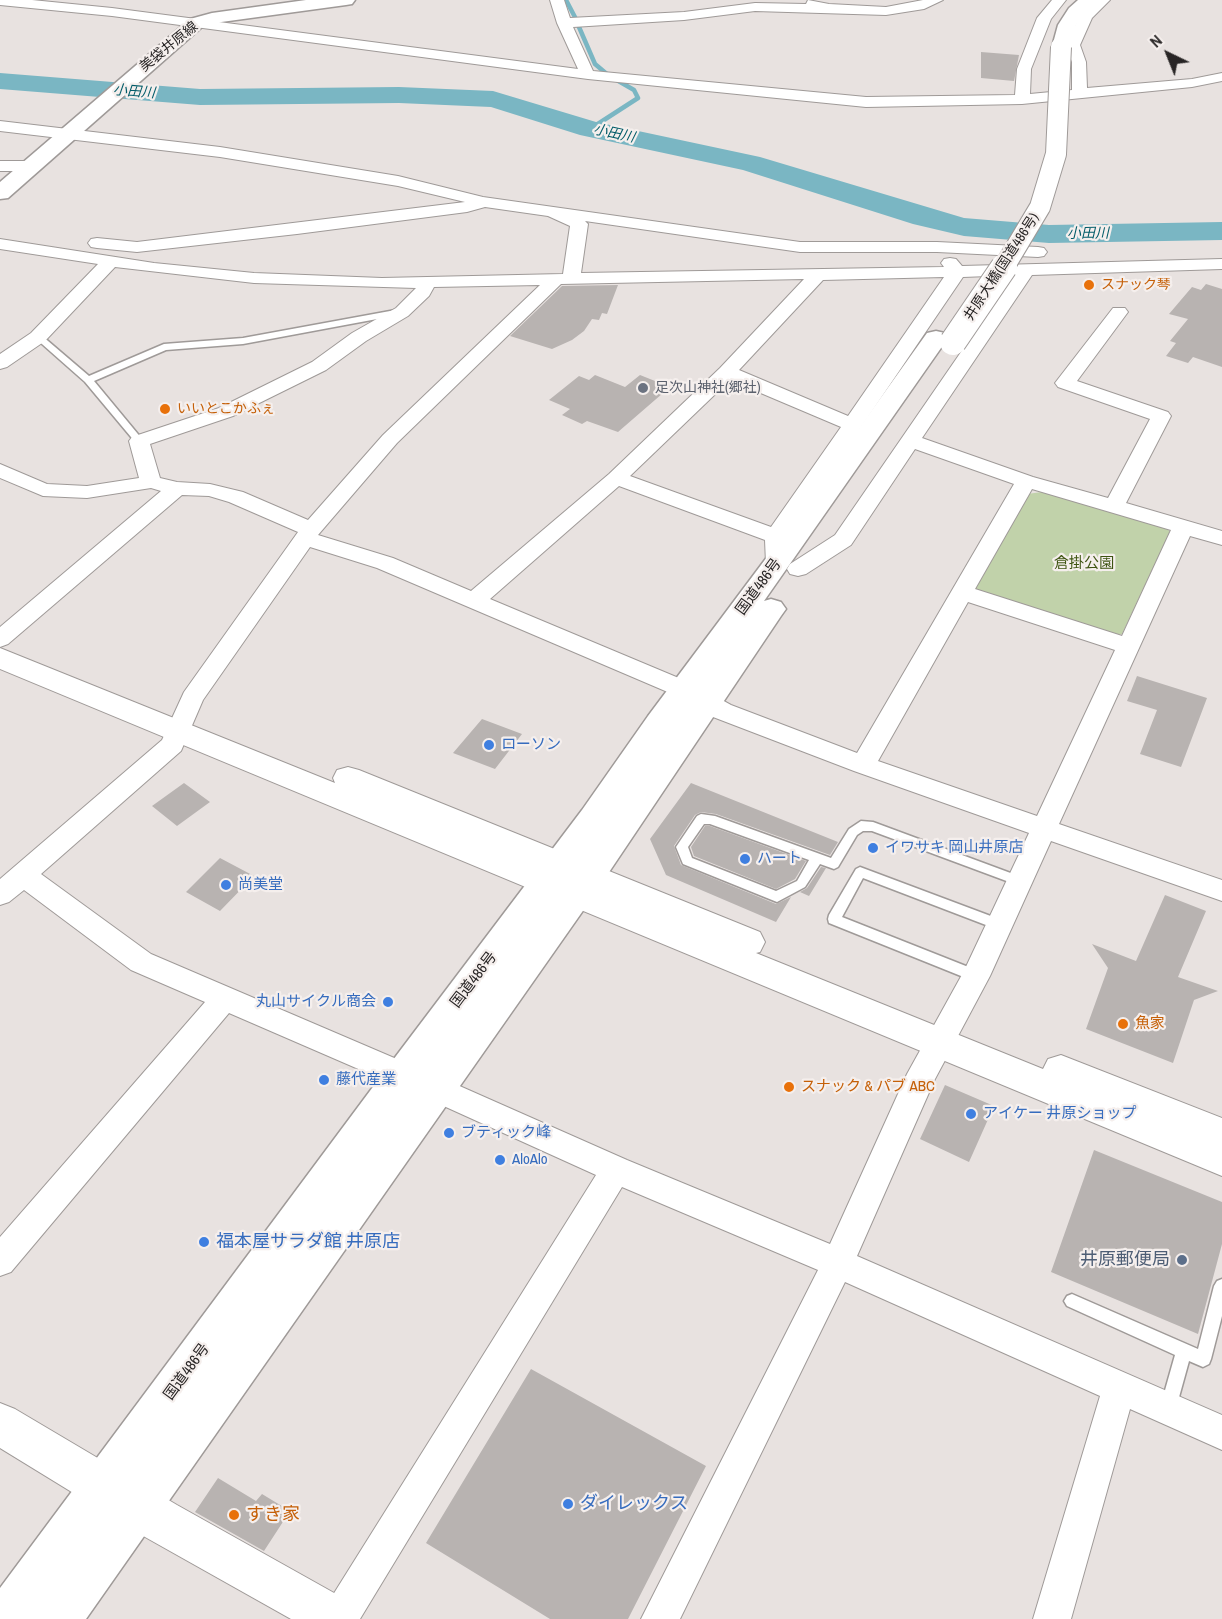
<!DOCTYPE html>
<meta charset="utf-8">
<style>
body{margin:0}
#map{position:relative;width:1222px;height:1619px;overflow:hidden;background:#e8e2e0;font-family:"Archivo Narrow",sans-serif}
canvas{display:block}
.north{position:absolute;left:1138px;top:24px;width:60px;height:60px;-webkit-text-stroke:4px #f5efed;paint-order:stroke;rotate:317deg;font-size:16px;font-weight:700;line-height:24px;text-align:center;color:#282525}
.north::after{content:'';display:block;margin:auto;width:21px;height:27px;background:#282525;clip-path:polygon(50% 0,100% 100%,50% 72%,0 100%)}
</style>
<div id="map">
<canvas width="1222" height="1619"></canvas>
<div class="north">N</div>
</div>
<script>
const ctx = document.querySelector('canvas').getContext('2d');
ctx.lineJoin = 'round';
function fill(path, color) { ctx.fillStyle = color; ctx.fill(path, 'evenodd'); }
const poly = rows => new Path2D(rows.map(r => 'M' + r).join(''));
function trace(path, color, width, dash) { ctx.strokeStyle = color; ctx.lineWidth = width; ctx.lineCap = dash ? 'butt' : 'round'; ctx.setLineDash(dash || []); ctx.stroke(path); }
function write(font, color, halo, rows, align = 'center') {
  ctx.font = font + ' "Archivo Narrow","Noto Sans JP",sans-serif'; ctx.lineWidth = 4.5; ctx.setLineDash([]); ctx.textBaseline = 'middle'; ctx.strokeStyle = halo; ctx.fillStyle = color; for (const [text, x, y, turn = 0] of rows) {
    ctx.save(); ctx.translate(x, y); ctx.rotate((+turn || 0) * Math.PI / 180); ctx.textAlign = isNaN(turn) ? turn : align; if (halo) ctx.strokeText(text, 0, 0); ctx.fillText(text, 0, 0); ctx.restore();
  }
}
fill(poly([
 [1042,492,1167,528,1170,532,1122,634,1116,635,971,590,1027,494]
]), '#c1d2aa');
trace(poly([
 [566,0,577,21],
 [579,27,595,64,608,75,634,90,638,98,590,129]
]), '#7ab6c3', 4.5);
fill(poly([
 [0,73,200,89,399,87,493,91,596,122,760,157,964,218,1049,225,1222,222,1222,240,1049,243,964,236,913,224,743,170,580,135,491,107,399,103,200,105,0,89,0,73]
]), '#7ab6c3');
fill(poly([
 [981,52,1019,55,1014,81,981,78],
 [1206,284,1222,289,1222,367,1193,357,1188,363,1166,356,1176,343,1170,341,1188,319,1169,314,1192,287,1201,290],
 [618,285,607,314,602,313,599,320,592,319,584,331,572,340,552,349,510,336,562,286],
 [595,375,625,387,640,375,670,387,618,432,587,421,582,424,562,415,570,409,549,400,579,376,589,380],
 [1137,676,1207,698,1181,767,1140,754,1157,710,1127,701],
 [482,719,522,734,495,769,453,753],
 [184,783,210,802,177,826,152,806],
 [691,783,838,842,830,855,716,814,701,812,695,815,674,846,681,865,776,904,791,897,776,922,666,875,650,839],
 [705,826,710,826,806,861,795,879,776,889,694,856,691,847],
 [220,858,254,876,220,911,186,892],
 [821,867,826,868,809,896,800,892,807,888],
 [1165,895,1206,911,1178,977,1218,991,1194,1000,1173,1063,1086,1029,1108,968,1092,944,1136,961],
 [945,1085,994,1106,969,1162,920,1139],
 [1094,1150,1222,1202,1222,1244,1198,1334,1051,1272],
 [531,1369,706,1466,628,1619,550,1619,426,1543],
 [218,1478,256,1501,262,1494,290,1511,264,1551,195,1512]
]), '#b8b3b1');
const service = poly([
 [401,309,404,310,404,314,243,344,166,350,94,381,142,439,144,441,139,444,136,443,85,382,34,337,41,335,89,376,164,344,243,338,401,309],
 [701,814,715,816,831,858,849,829,861,821,873,822,1024,878,1026,881,1024,884,1020,886,872,831,863,831,857,835,838,867,834,869,820,864,805,887,777,902,683,864,676,847,697,816,701,814],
 [704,824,710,824,809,860,797,881,776,891,692,858,688,847,704,824],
 [860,867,1004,921,1005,925,1004,929,999,930,863,878,842,917,981,972,983,976,981,980,976,981,971,980,829,923,828,919,829,915,856,869,860,867],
 [1222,1279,1222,1316,1211,1359,1209,1364,1203,1367,1189,1361,1176,1408,1174,1414,1168,1416,1162,1414,1160,1408,1175,1355,1067,1306,1064,1301,1067,1296,1072,1294,1198,1349,1214,1286,1217,1281,1222,1279]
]);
const minor = poly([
 [0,0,32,0,112,8,578,69,557,23,550,0,564,0,570,18,684,12,755,3,806,4,808,0,829,4,886,7,923,0,943,0,924,9,886,15,755,11,684,20,573,27,593,71,866,97,1015,95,1017,69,1037,18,1052,0,1066,0,1051,19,1031,69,1030,94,1072,90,1072,62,1066,45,1081,13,1095,0,1110,0,1092,18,1080,45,1086,62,1087,88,1192,79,1222,73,1222,81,1192,87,1022,104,866,107,588,79,112,16,0,5,0,0],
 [0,121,220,147,398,176,483,197,800,242,937,242,1038,247,1044,248,1047,252,1044,256,1038,257,937,252,800,252,585,221,588,224,581,273,944,267,941,263,944,259,950,258,956,259,962,266,1222,259,1222,269,1032,275,922,438,1033,477,1108,498,1150,419,1058,387,1055,383,1113,308,1125,308,1128,312,1077,381,1168,412,1171,416,1126,503,1222,531,1222,545,1190,536,1059,824,1222,880,1222,901,1051,841,990,976,935,1079,857,1256,1222,1415,1222,1450,1130,1409,1071,1619,1033,1619,1100,1396,845,1282,680,1619,641,1619,818,1270,622,1187,360,1619,320,1619,326,1606,596,1175,426,1098,421,1089,426,1080,436,1076,446,1080,627,1160,830,1244,907,1074,964,971,1029,833,854,771,713,717,677,696,377,568,310,547,203,700,181,751,41,874,151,954,413,1066,418,1075,413,1084,403,1088,393,1084,229,1013,11,1272,0,1276,0,1237,205,1002,131,970,24,890,9,902,0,905,0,879,162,740,184,692,298,532,229,502,209,496,182,495,8,644,0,647,0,627,161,491,151,488,87,498,43,496,0,478,0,464,47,484,87,486,139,478,129,441,132,437,219,408,312,362,352,333,396,308,416,288,254,283,115,267,45,341,7,367,0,369,0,354,31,333,98,264,0,249,0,239,154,263,254,273,382,278,563,274,570,226,548,216,485,207,467,212,297,234,137,252,97,248,91,247,88,243,91,239,97,238,137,242,465,202,398,186,220,157,0,131,0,121],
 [1014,275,835,535,790,564,787,569,790,574,798,576,806,574,851,545,915,449,1014,484,857,753,731,705,693,684,490,599,619,486,765,540,766,563,769,568,777,570,785,568,788,563,787,536,963,277,1014,275],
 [944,277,848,416,739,370,823,280,944,277],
 [804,279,720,368,609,474,471,591,393,558,318,535,397,443,561,284,804,279],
 [540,285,383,435,308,520,243,492,210,484,177,482,160,478,150,444,233,416,326,370,366,341,408,316,429,296,434,287,540,285],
 [730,380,841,427,771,527,630,476,730,380],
 [1032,489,1171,530,1122,636,975,589,1032,489],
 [968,602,1115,650,1037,816,878,761,968,602],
 [0,161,31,161,39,166,31,171,0,171,0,161]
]);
const tertiary = poly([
 [0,648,335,783,333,778,337,770,348,767,359,770,760,932,765,942,760,952,756,953,1043,1069,1048,1059,1061,1055,1222,1118,1222,1176,0,669,0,648],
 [0,1403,15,1409,177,1505,352,1603,359,1619,291,1619,145,1537,0,1448,0,1403]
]);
const secondary = poly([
 [306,0,355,0,352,4,346,5,214,23,202,27,8,198,0,199,0,182,190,19,212,13,306,0]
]);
const trunk = poly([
 [1078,0,1097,0,1076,25,1068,51,1054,51,1052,47,1058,25,1069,8,1078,0],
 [936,331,945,333,948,338,764,601,771,599,781,602,786,609,781,616,587,905,86,1619,0,1619,0,1588,390,1064,582,810,648,716,767,557,927,333,936,331]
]);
trace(service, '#9f9a98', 3);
trace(minor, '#9f9a98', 2);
trace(tertiary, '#9f9a98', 2);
trace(secondary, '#9f9a98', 3);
trace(trunk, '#9f9a98', 3);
fill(service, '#fff');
fill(minor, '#fff');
fill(tertiary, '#fff');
fill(secondary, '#fff');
fill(trunk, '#fff');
const trunkBridgeFar1 = poly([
 [1003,269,1040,207,1056,154,1061,47]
]);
const trunkBridge = poly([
 [953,342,1004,267]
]);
trace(trunkBridgeFar1, '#9f9a98', 22, []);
trace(trunkBridge, '#9f9a98', 28, []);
trace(trunkBridgeFar1, '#fff', 20);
trace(trunkBridge, '#fff', 26);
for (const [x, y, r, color] of [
 [1089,285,6,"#e8710a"],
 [643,388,6,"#6b7280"],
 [165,409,6,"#e8710a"],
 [489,745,6,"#3f7fe0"],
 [873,848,6,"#3f7fe0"],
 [745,859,6,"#3f7fe0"],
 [226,885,6,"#3f7fe0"],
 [388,1002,6,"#3f7fe0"],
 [1123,1024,6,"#e8710a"],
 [324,1080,6,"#3f7fe0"],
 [789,1087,6,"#e8710a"],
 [971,1114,6,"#3f7fe0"],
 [449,1133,6,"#3f7fe0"],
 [500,1160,6,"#3f7fe0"],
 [204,1242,6,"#3f7fe0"],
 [1182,1260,6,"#5c6f8a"],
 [568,1504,6,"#3f7fe0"],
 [234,1515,6,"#e8710a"]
]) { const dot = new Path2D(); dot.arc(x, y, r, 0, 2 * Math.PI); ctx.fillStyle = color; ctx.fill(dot); trace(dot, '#f5efed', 2); }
write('14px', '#282525', '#f5efed', [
 ["美袋井原線",169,47,-39],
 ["井原大橋(国道486号)",1002,267,-57]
]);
write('italic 14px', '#025c69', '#f5efed', [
 ["小田川",134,92,5],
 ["小田川",614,134,12],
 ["小田川",1088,234,-1]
]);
write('14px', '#c56008', '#f5efed', [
 ["スナック琴",1101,285],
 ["いいとこかふぇ",177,409]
], 'left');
write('14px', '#5b616d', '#f5efed', [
 ["足次山神社(郷社)",655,388]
], 'left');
write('15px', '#3e5412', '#f5efed', [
 ["倉掛公園",1084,564]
]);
write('15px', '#282525', '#f5efed', [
 ["国道486号",759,587,-54],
 ["国道486号",474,980,-53],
 ["国道486号",187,1372,-54]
]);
write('15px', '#366cbe', '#f5efed', [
 ["ローソン",501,745],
 ["イワサキ 岡山井原店",885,848],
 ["ハート",757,859],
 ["尚美堂",238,885],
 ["丸山サイクル商会",376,1002,"right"],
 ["藤代産業",336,1080],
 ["アイケー 井原ショップ",983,1114],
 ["ブティック峰",461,1133],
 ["AloAlo",512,1160]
], 'left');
write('15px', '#c56008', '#f5efed', [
 ["魚家",1135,1024],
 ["スナック & パブ ABC",801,1087]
], 'left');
write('18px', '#366cbe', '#f5efed', [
 ["福本屋サラダ館 井原店",216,1242],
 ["ダイレックス",580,1504]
], 'left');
write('18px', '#4e5e75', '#f5efed', [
 ["井原郵便局",1170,1260]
], 'right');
write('18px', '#c56008', '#f5efed', [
 ["すき家",246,1515]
], 'left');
</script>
